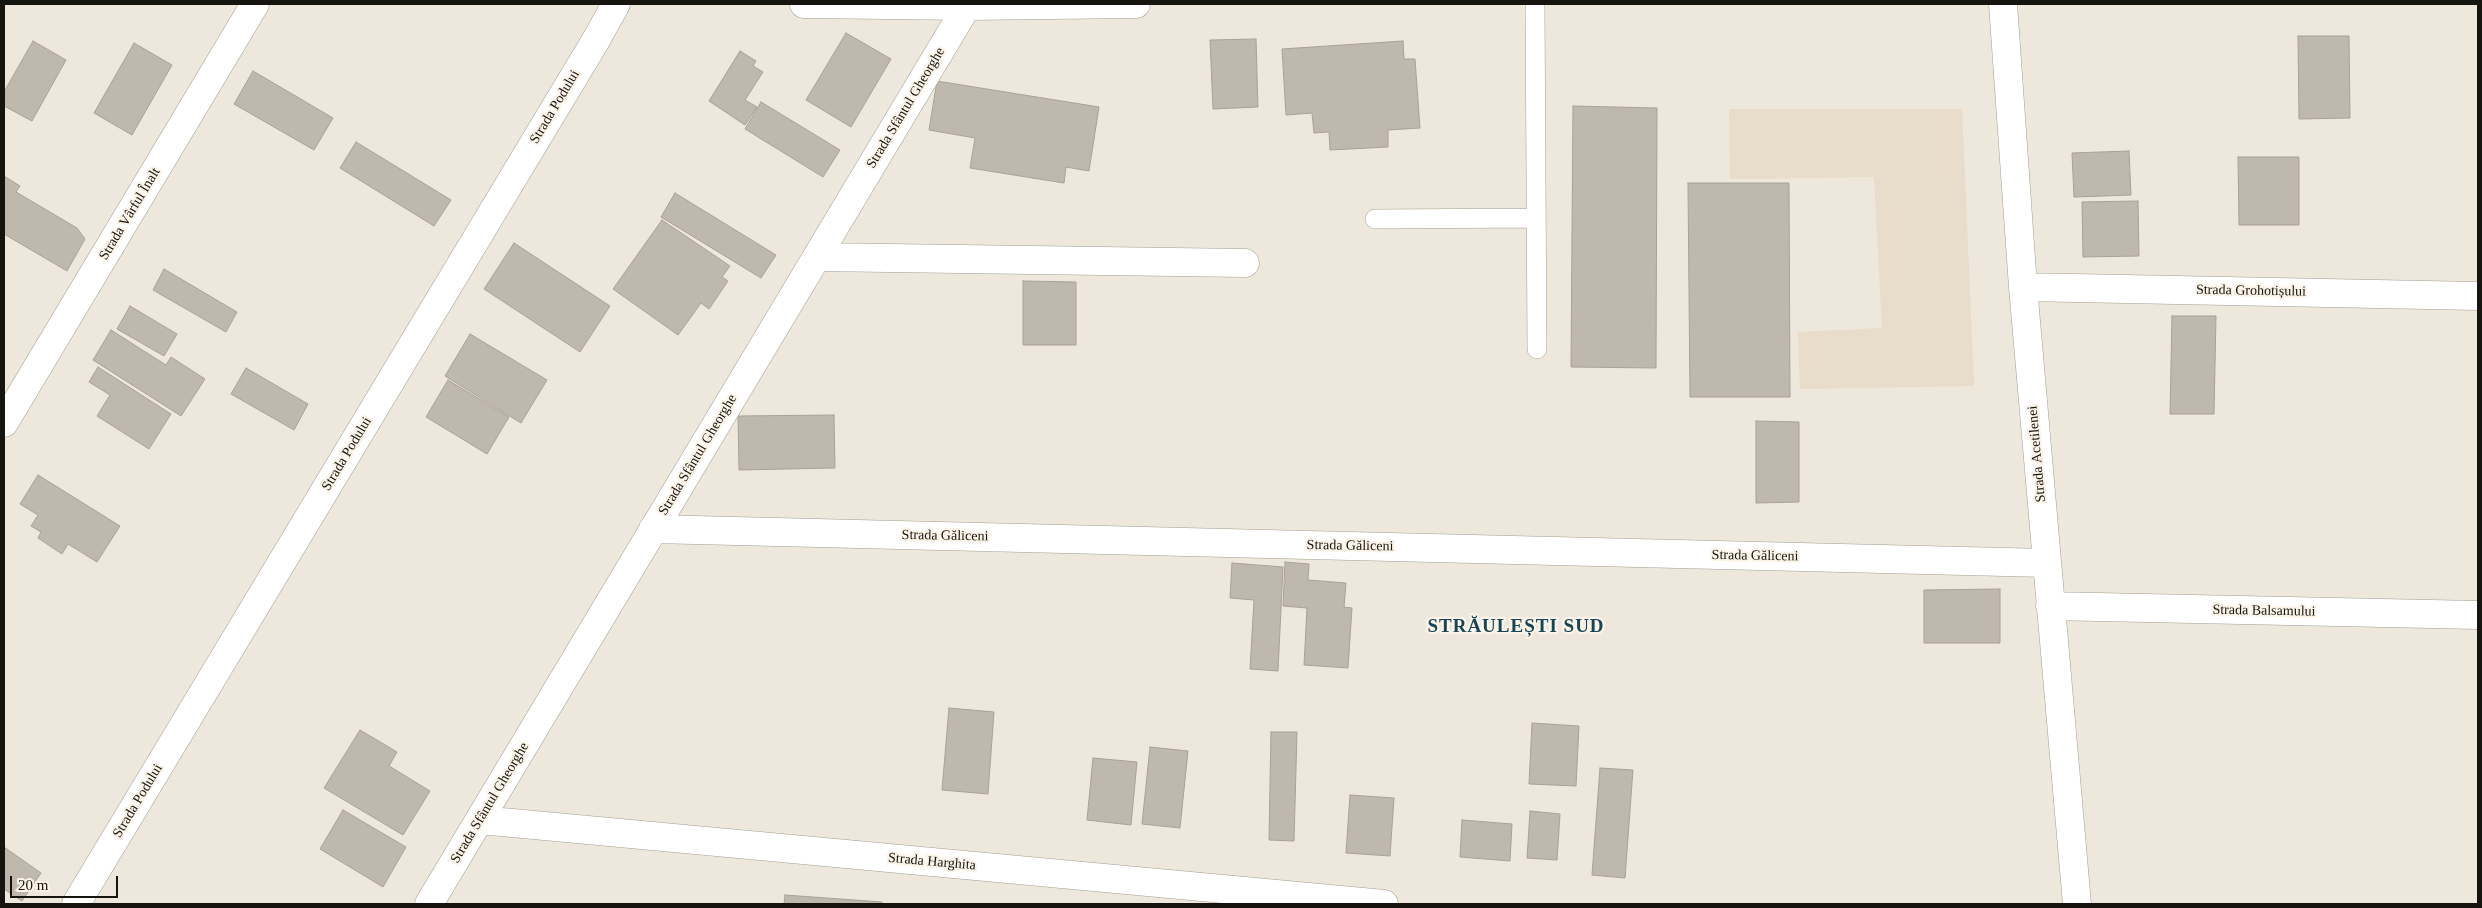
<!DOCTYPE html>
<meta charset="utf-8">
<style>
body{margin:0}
#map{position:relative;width:2482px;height:908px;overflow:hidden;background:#eee7db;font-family:Georgia,serif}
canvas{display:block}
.frame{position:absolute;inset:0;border:5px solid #16140f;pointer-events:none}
.scale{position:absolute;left:10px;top:876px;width:108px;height:22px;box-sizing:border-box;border:2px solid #16140f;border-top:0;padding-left:6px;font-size:15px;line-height:18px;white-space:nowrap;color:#16140f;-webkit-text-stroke:4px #fcf4e8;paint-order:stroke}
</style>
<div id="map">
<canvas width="2482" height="908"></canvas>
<div class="frame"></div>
<div class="scale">20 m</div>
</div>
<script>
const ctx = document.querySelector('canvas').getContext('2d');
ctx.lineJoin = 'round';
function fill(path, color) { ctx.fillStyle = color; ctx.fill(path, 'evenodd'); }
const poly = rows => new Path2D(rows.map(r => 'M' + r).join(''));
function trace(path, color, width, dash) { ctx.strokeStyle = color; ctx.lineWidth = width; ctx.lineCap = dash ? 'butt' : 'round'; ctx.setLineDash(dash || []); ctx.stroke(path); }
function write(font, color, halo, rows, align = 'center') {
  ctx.font = font + ' Georgia,serif'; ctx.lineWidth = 4.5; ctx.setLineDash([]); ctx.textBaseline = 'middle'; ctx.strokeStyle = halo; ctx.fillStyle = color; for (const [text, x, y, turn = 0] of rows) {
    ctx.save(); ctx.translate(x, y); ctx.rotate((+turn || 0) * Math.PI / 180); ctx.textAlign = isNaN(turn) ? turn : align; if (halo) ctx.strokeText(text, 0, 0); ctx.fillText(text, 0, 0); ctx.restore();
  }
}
fill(poly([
 [1729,109,1962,109,1974,386,1800,389,1798,332,1882,328,1874,177,1730,179]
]), '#e8dcca');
const building = poly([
 [846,33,891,59,851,127,806,100,846,33],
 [2298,36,2349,36,2350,118,2299,119,2298,36],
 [1256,39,1258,107,1213,109,1210,40,1256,39],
 [33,41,66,60,32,121,4,106,4,92,33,41],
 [1403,41,1404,59,1415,59,1420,128,1388,130,1388,147,1330,150,1329,132,1314,133,1312,113,1286,115,1282,49,1403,41],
 [134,43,172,65,132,135,94,113,134,43],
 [740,51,756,61,753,66,763,72,745,100,757,107,745,125,709,101,740,51],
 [253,71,333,118,314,150,234,104,253,71],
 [937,81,1099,107,1089,171,1066,167,1064,183,970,168,975,138,929,130,937,81],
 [761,102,840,150,823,177,745,129,761,102],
 [1573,106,1657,108,1656,368,1571,367,1573,106],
 [356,142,451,200,434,226,340,168,356,142],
 [2129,151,2131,195,2074,197,2072,153,2129,151],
 [2238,157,2299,157,2299,225,2239,225,2238,157],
 [4,176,20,186,16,192,77,228,85,239,67,271,4,234,4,176],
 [1688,183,1789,183,1790,397,1690,397,1688,183],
 [675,193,776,255,761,278,661,217,675,193],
 [2138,201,2139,256,2083,257,2082,202,2138,201],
 [662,220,730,266,722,277,728,281,709,309,701,303,678,335,613,289,662,220],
 [514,243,610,306,580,352,484,289,514,243],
 [164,269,237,312,226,332,153,290,164,269],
 [1023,281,1076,282,1076,345,1023,345,1023,281],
 [130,306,177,334,164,356,117,329,130,306],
 [2172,316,2216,316,2214,414,2170,414,2172,316],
 [111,330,166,365,171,357,205,379,181,416,93,360,111,330],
 [470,334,547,380,521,423,445,376,470,334],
 [98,367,171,414,149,449,97,416,110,395,89,382,98,367],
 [246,368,308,404,294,430,231,394,246,368],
 [448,380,509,417,487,454,426,417,448,380],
 [834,415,835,468,739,470,738,416,834,415],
 [1756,421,1799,422,1799,502,1756,503,1756,421],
 [38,475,120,526,97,562,68,544,62,554,38,538,41,532,31,526,38,515,20,504,38,475],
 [1285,562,1309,564,1308,580,1346,583,1344,607,1352,608,1348,668,1304,665,1307,608,1283,606,1285,562],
 [1232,563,1283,567,1278,671,1250,669,1254,600,1230,598,1232,563],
 [2000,589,2000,643,1924,643,1924,590,2000,589],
 [949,708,994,712,988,794,942,790,949,708],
 [1532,723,1579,726,1576,786,1529,784,1532,723],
 [360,730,397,752,389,766,430,791,403,835,324,788,360,730],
 [1271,732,1297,732,1294,841,1269,840,1271,732],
 [1150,747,1188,751,1180,828,1142,824,1150,747],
 [1093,758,1137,762,1131,825,1087,820,1093,758],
 [1600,768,1633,770,1625,878,1592,875,1600,768],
 [1350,795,1394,798,1390,856,1346,853,1350,795],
 [343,810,406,847,383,887,320,849,343,810],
 [1530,811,1560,814,1557,860,1527,858,1530,811],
 [1462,820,1512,824,1510,861,1460,857,1462,820],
 [4,847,41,873,22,901,4,889,4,847],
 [785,895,882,902,882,904,784,904,785,895]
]);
fill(building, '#bfb8ad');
trace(building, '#a8a196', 1);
const service = poly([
 [1535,4,1537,349],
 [1375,219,1536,218]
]);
const minor = poly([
 [804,4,967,6,1136,4],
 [2003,4,2023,287,2077,904],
 [817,257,1245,263],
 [2023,287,2478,296],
 [4,423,255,4],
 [653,529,2046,563],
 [2050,606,2478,615],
 [480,820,1384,904],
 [76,904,596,40,616,4],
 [429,904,967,6]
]);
trace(service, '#a49d92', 20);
trace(minor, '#a49d92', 29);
trace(service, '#fff', 19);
trace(minor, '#fff', 28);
write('14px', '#16140f', '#fcf4e8', [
 ["Strada Podului",555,107,-59],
 ["Strada Sfântul Gheorghe",906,108,-59],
 ["Strada Vârful Înalt",130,214,-59],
 ["Strada Grohotișului",2251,291,1],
 ["Strada Podului",347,454,-59],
 ["Strada Acetilenei",2037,454,-95],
 ["Strada Sfântul Gheorghe",698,455,-59],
 ["Strada Găliceni",945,536,1],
 ["Strada Găliceni",1350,546,1],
 ["Strada Găliceni",1755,556,1],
 ["Strada Balsamului",2264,611,1],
 ["Strada Podului",138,801,-59],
 ["Strada Sfântul Gheorghe",490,803,-59],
 ["Strada Harghita",932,862,5]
]);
ctx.letterSpacing = '1px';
write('bold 19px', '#144558', '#fcf4e8', [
 ["STRĂULEȘTI SUD",1516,627]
]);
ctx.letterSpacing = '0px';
</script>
